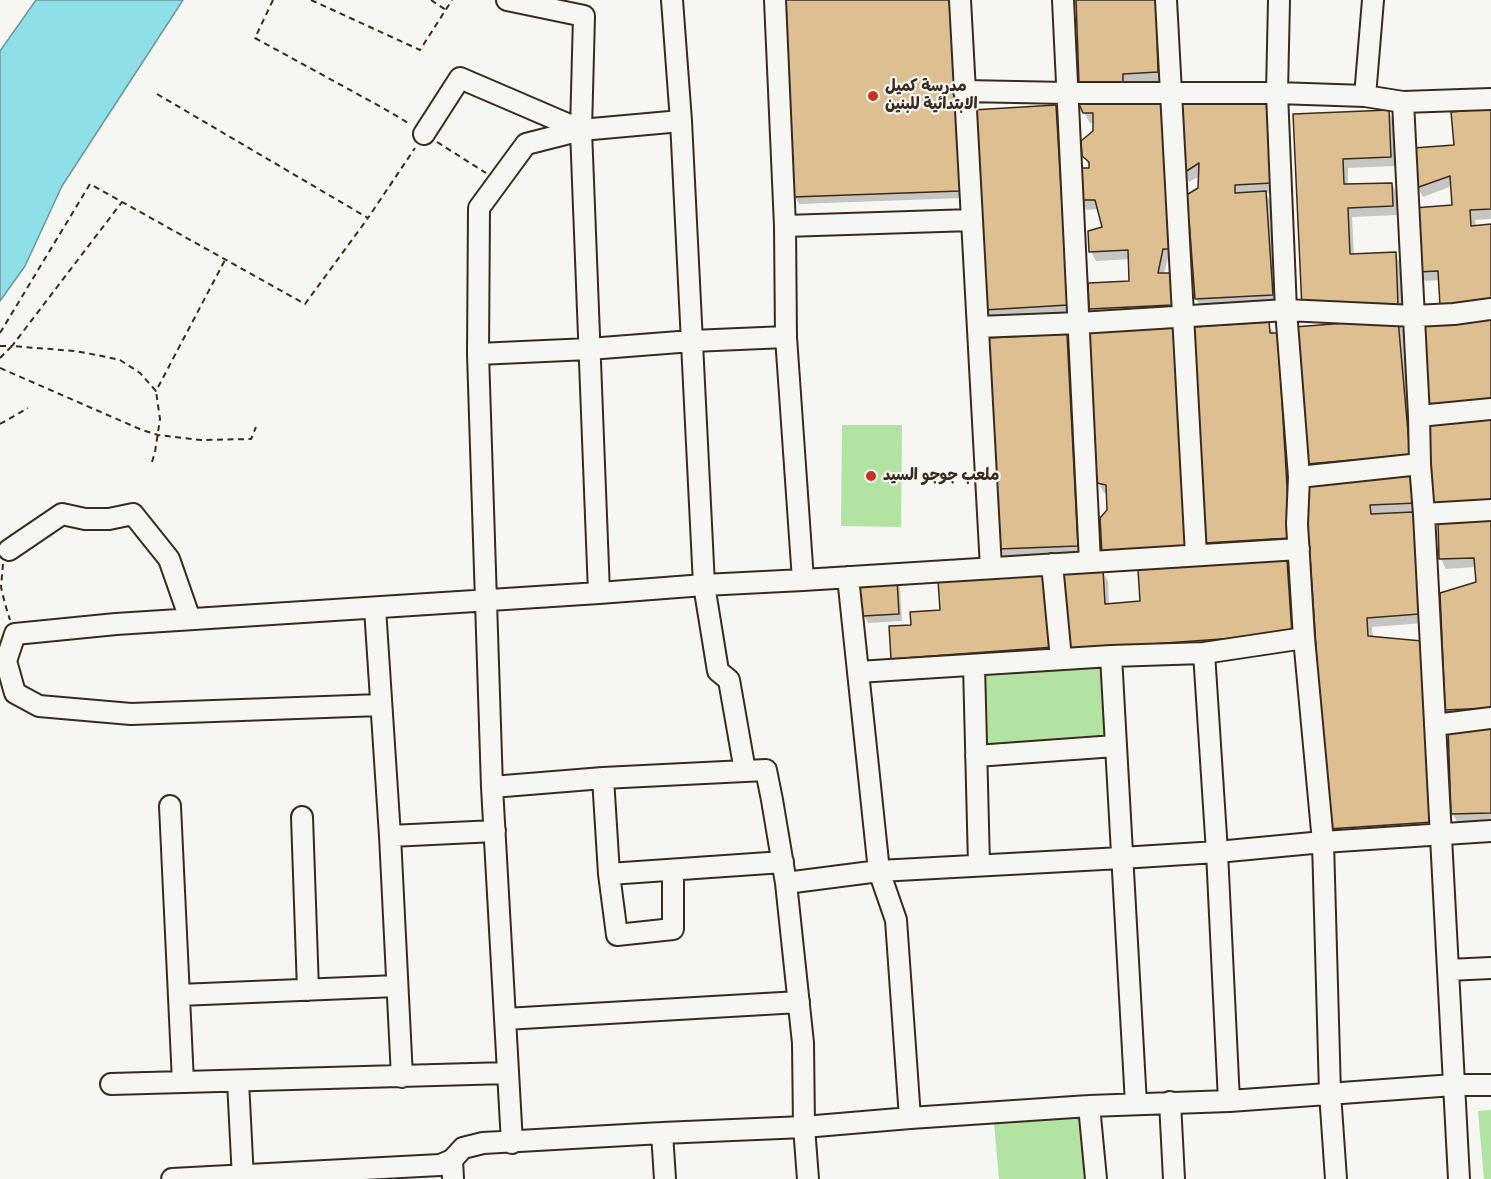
<!DOCTYPE html>
<meta charset="utf-8">
<style>
body{margin:0}
canvas{display:block;background:#f6f6f2}
</style>
<canvas width="1491" height="1179"></canvas>
<script>
const ctx = document.querySelector('canvas').getContext('2d');
ctx.lineJoin = 'round';
function fill(path, color) { ctx.fillStyle = color; ctx.fill(path, 'evenodd'); }
const poly = rows => new Path2D(rows.map(r => 'M' + r).join(''));
function trace(path, color, width, dash) { ctx.strokeStyle = color; ctx.lineWidth = width; ctx.lineCap = dash ? 'butt' : 'round'; ctx.setLineDash(dash || []); ctx.stroke(path); }
function write(font, color, halo, rows, align = 'center') {
  ctx.font = font + ' Pangolin,"Playpen Sans Arabic",sans-serif'; ctx.lineWidth = 4.5; ctx.setLineDash([]); ctx.textBaseline = 'middle'; ctx.strokeStyle = halo; ctx.fillStyle = color; for (const [text, x, y, turn = 0] of rows) {
    ctx.save(); ctx.translate(x, y); ctx.rotate((+turn || 0) * Math.PI / 180); ctx.textAlign = isNaN(turn) ? turn : align; if (halo) ctx.strokeText(text, 0, 0); ctx.fillText(text, 0, 0); ctx.restore();
  }
}
fill(poly([
 [842,425,902,425,901,527,841,526],
 [1111,656,1115,746,976,756,974,665],
 [1089,1106,1096,1179,999,1179,993,1112],
 [1491,1110,1491,1179,1484,1179,1478,1111]
]), '#b2e3a3');
const water = poly([
 [36,0,183,0,62,186,25,266,0,301,0,51,36,0]
]);
fill(water, '#8edfe8');
trace(water, '#6d9797', 1.5);
fill(poly([
 [787,0,956,0,963,198,799,204,795,197],
 [1078,0,1160,0,1163,82,1127,83,1128,92,1086,93],
 [1179,101,1265,102,1271,112,1277,192,1266,193,1271,203,1277,304,1202,309,1196,299,1192,229,1186,219,1199,188,1200,176,1189,182,1184,173],
 [1162,102,1175,258,1168,258,1164,274,1170,274,1175,284,1177,314,1096,318,1090,309,1131,283,1130,259,1096,261,1091,251,1104,228,1099,209,1086,210,1080,200,1093,169,1089,165,1083,155,1095,131,1094,123,1090,123,1084,113],
 [1055,106,1061,116,1073,314,991,319,986,309],
 [1491,110,1491,219,1475,220,1476,227,1491,226,1491,309,1447,315,1440,280,1425,281,1419,271,1453,207,1452,186,1423,197,1418,188,1415,149,1455,146],
 [1388,111,1394,121,1396,166,1348,168,1348,186,1392,184,1397,194,1398,215,1352,217,1354,256,1395,254,1400,263,1403,314,1309,318,1295,115],
 [1421,320,1491,409,1433,414,1428,404],
 [1398,321,1403,330,1415,464,1314,473,1308,463],
 [1174,324,1109,511,1108,493,1104,493,1099,483],
 [1268,324,1282,344,1295,547,1213,552,1207,543],
 [1067,336,1072,345,1083,555,1005,559,1000,549],
 [1414,473,1421,512,1412,513,1418,523,1424,623,1372,627,1373,638,1437,832,1335,838,1329,829,1311,541],
 [1491,520,1491,718,1452,719,1446,710,1477,583,1476,567,1446,569,1441,559,1439,522],
 [1286,561,1291,571,1297,644,1074,660,1102,571,1108,581,1109,605,1142,603],
 [1047,573,1058,657,898,668,892,658,912,626,942,611],
 [896,581,900,588,902,621,868,623,864,616],
 [1491,728,1491,822,1458,823,1452,813]
]), '#0003');
const building = poly([
 [786,0,953,0,960,191,793,197,786,0],
 [1076,0,1156,0,1158,72,1123,74,1123,83,1079,84,1076,0],
 [1178,99,1266,100,1272,183,1235,185,1235,193,1266,191,1273,295,1195,299,1189,220,1185,220,1183,197,1198,188,1199,163,1182,174,1178,99],
 [1163,100,1170,249,1163,249,1158,273,1171,273,1172,305,1089,309,1088,283,1129,281,1128,250,1089,252,1088,231,1102,227,1095,200,1078,200,1077,168,1089,168,1089,162,1082,156,1081,141,1093,131,1093,113,1083,113,1079,104,1163,100],
 [1056,105,1068,305,984,310,972,110,1056,105],
 [1491,108,1491,209,1470,210,1471,226,1491,224,1491,299,1440,306,1438,271,1417,272,1413,208,1452,205,1450,176,1416,188,1413,148,1454,145,1451,112,1491,108],
 [1389,110,1391,157,1343,159,1344,184,1392,183,1393,206,1348,208,1350,254,1396,252,1398,305,1302,309,1293,114,1389,110],
 [1491,313,1491,400,1426,404,1420,318,1491,313],
 [1398,319,1410,455,1307,464,1294,327,1398,319],
 [1269,322,1270,333,1278,333,1290,538,1205,543,1192,327,1269,322],
 [1175,323,1191,548,1102,554,1100,518,1107,510,1106,485,1097,483,1086,329,1175,323],
 [1067,334,1078,546,998,549,987,338,1067,334],
 [1491,413,1491,504,1432,507,1422,419,1491,413],
 [1415,471,1417,503,1370,505,1371,514,1413,512,1419,614,1367,618,1368,636,1422,641,1433,822,1328,829,1309,541,1304,524,1302,478,1415,471],
 [1491,518,1491,708,1445,710,1440,593,1476,582,1474,558,1439,559,1438,521,1491,518],
 [1287,560,1292,634,1067,650,1062,573,1103,570,1105,604,1140,601,1138,570,1287,560],
 [1048,572,1054,647,891,659,889,626,911,625,910,612,940,610,938,580,1048,572],
 [897,579,899,614,863,616,858,583,897,579],
 [1491,726,1491,813,1451,814,1448,727,1491,726]
]);
fill(building, '#ddbf91');
trace(building, '#3b2a1e', 1.5);
const minor = poly([
 [507,0,584,16,581,130,599,593],
 [672,0,681,121,704,585,718,671,729,680,745,771,766,770,772,800,786,883,803,1043,804,1127,808,1179],
 [775,0,785,226],
 [960,0,991,568],
 [1063,0,1090,562],
 [1166,0,1196,555],
 [1279,0,1277,93,1286,310,1299,477,1297,524,1304,638,1323,842,1330,1093,1336,1179],
 [964,91,1067,93,1277,93,1365,96,1403,102,1491,99],
 [1365,96,1373,0],
 [1403,102,1419,416,1420,464,1424,514,1459,1179],
 [424,134,460,78,581,130],
 [978,327,1079,323,1286,310,1414,316,1454,314,1491,309],
 [786,337,803,580],
 [478,354,589,349,692,341,786,337,785,226,972,220],
 [1419,416,1491,409],
 [1299,477,1420,464],
 [1424,514,1491,510],
 [9,550,62,514,85,519,109,519,133,514,169,559,190,619],
 [1052,564,1061,659],
 [848,577,879,871,896,920,910,1118],
 [375,608,390,836,402,1077],
 [1204,653,1217,852,1229,1101],
 [1111,656,1136,1104],
 [974,665,979,865],
 [858,672,1111,656,1204,653,1304,638],
 [380,705,131,714,39,706,15,693,6,661,15,634,116,624,599,593,704,585,803,580,1299,549],
 [1435,725,1491,718],
 [976,756,1115,746],
 [603,778,609,874,617,935,673,929,673,870],
 [492,787,603,778,745,771],
 [170,806,183,1082],
 [302,817,308,990],
 [390,836,495,831],
 [609,874,783,862],
 [786,883,879,871,1121,858,1217,852,1323,842,1491,831],
 [1448,970,1491,968],
 [179,995,397,986],
 [505,1019,799,1002],
 [238,1081,243,1179],
 [111,1084,508,1073],
 [1170,1102,1174,1179],
 [1089,1106,1096,1179],
 [662,1133,665,1179],
 [512,1143,492,787,478,354,479,208,526,144,581,130,681,121],
 [452,1160,453,1179],
 [172,1179,440,1165,452,1160,463,1148,483,1143,662,1133,804,1127,910,1118,1089,1106,1229,1101,1454,1085,1491,1085]
]);
trace(minor, '#3b2a1e', 24);
trace(poly([
 [273,0,255,38,383,108,410,124],
 [311,0,420,50,452,0],
 [431,0,446,10],
 [157,94,368,218,415,148],
 [437,142,486,173],
 [0,333,90,184,305,304,368,218],
 [0,346,12,346,122,202],
 [0,358,12,346,74,351,97,355,120,360,140,373,156,391,225,260],
 [0,368,142,430,158,435,201,440,251,439,256,427],
 [0,424,28,408],
 [152,462,155,452,160,419,156,391],
 [3,564,1,587,5,604,10,620]
]), '#3b2a1e', 2, [6, 4.5]);
trace(minor, '#f6f6f2', 20);
for (const [x, y, r, color] of [
 [873,96,6,"#c8321e"],
 [871,476,6,"#c8321e"]
]) { const dot = new Path2D(); dot.arc(x, y, r, 0, 2 * Math.PI); ctx.fillStyle = color; ctx.fill(dot); trace(dot, '#f6f6f2', 2); }
write('bold 16px', '#3b2a1e', '#f6f6f2', [
 ["مدرسة كميل",885,87],
 ["الابتدائية للبنين",885,105],
 ["ملعب جوجو السيد",883,476]
], 'left');
</script>
